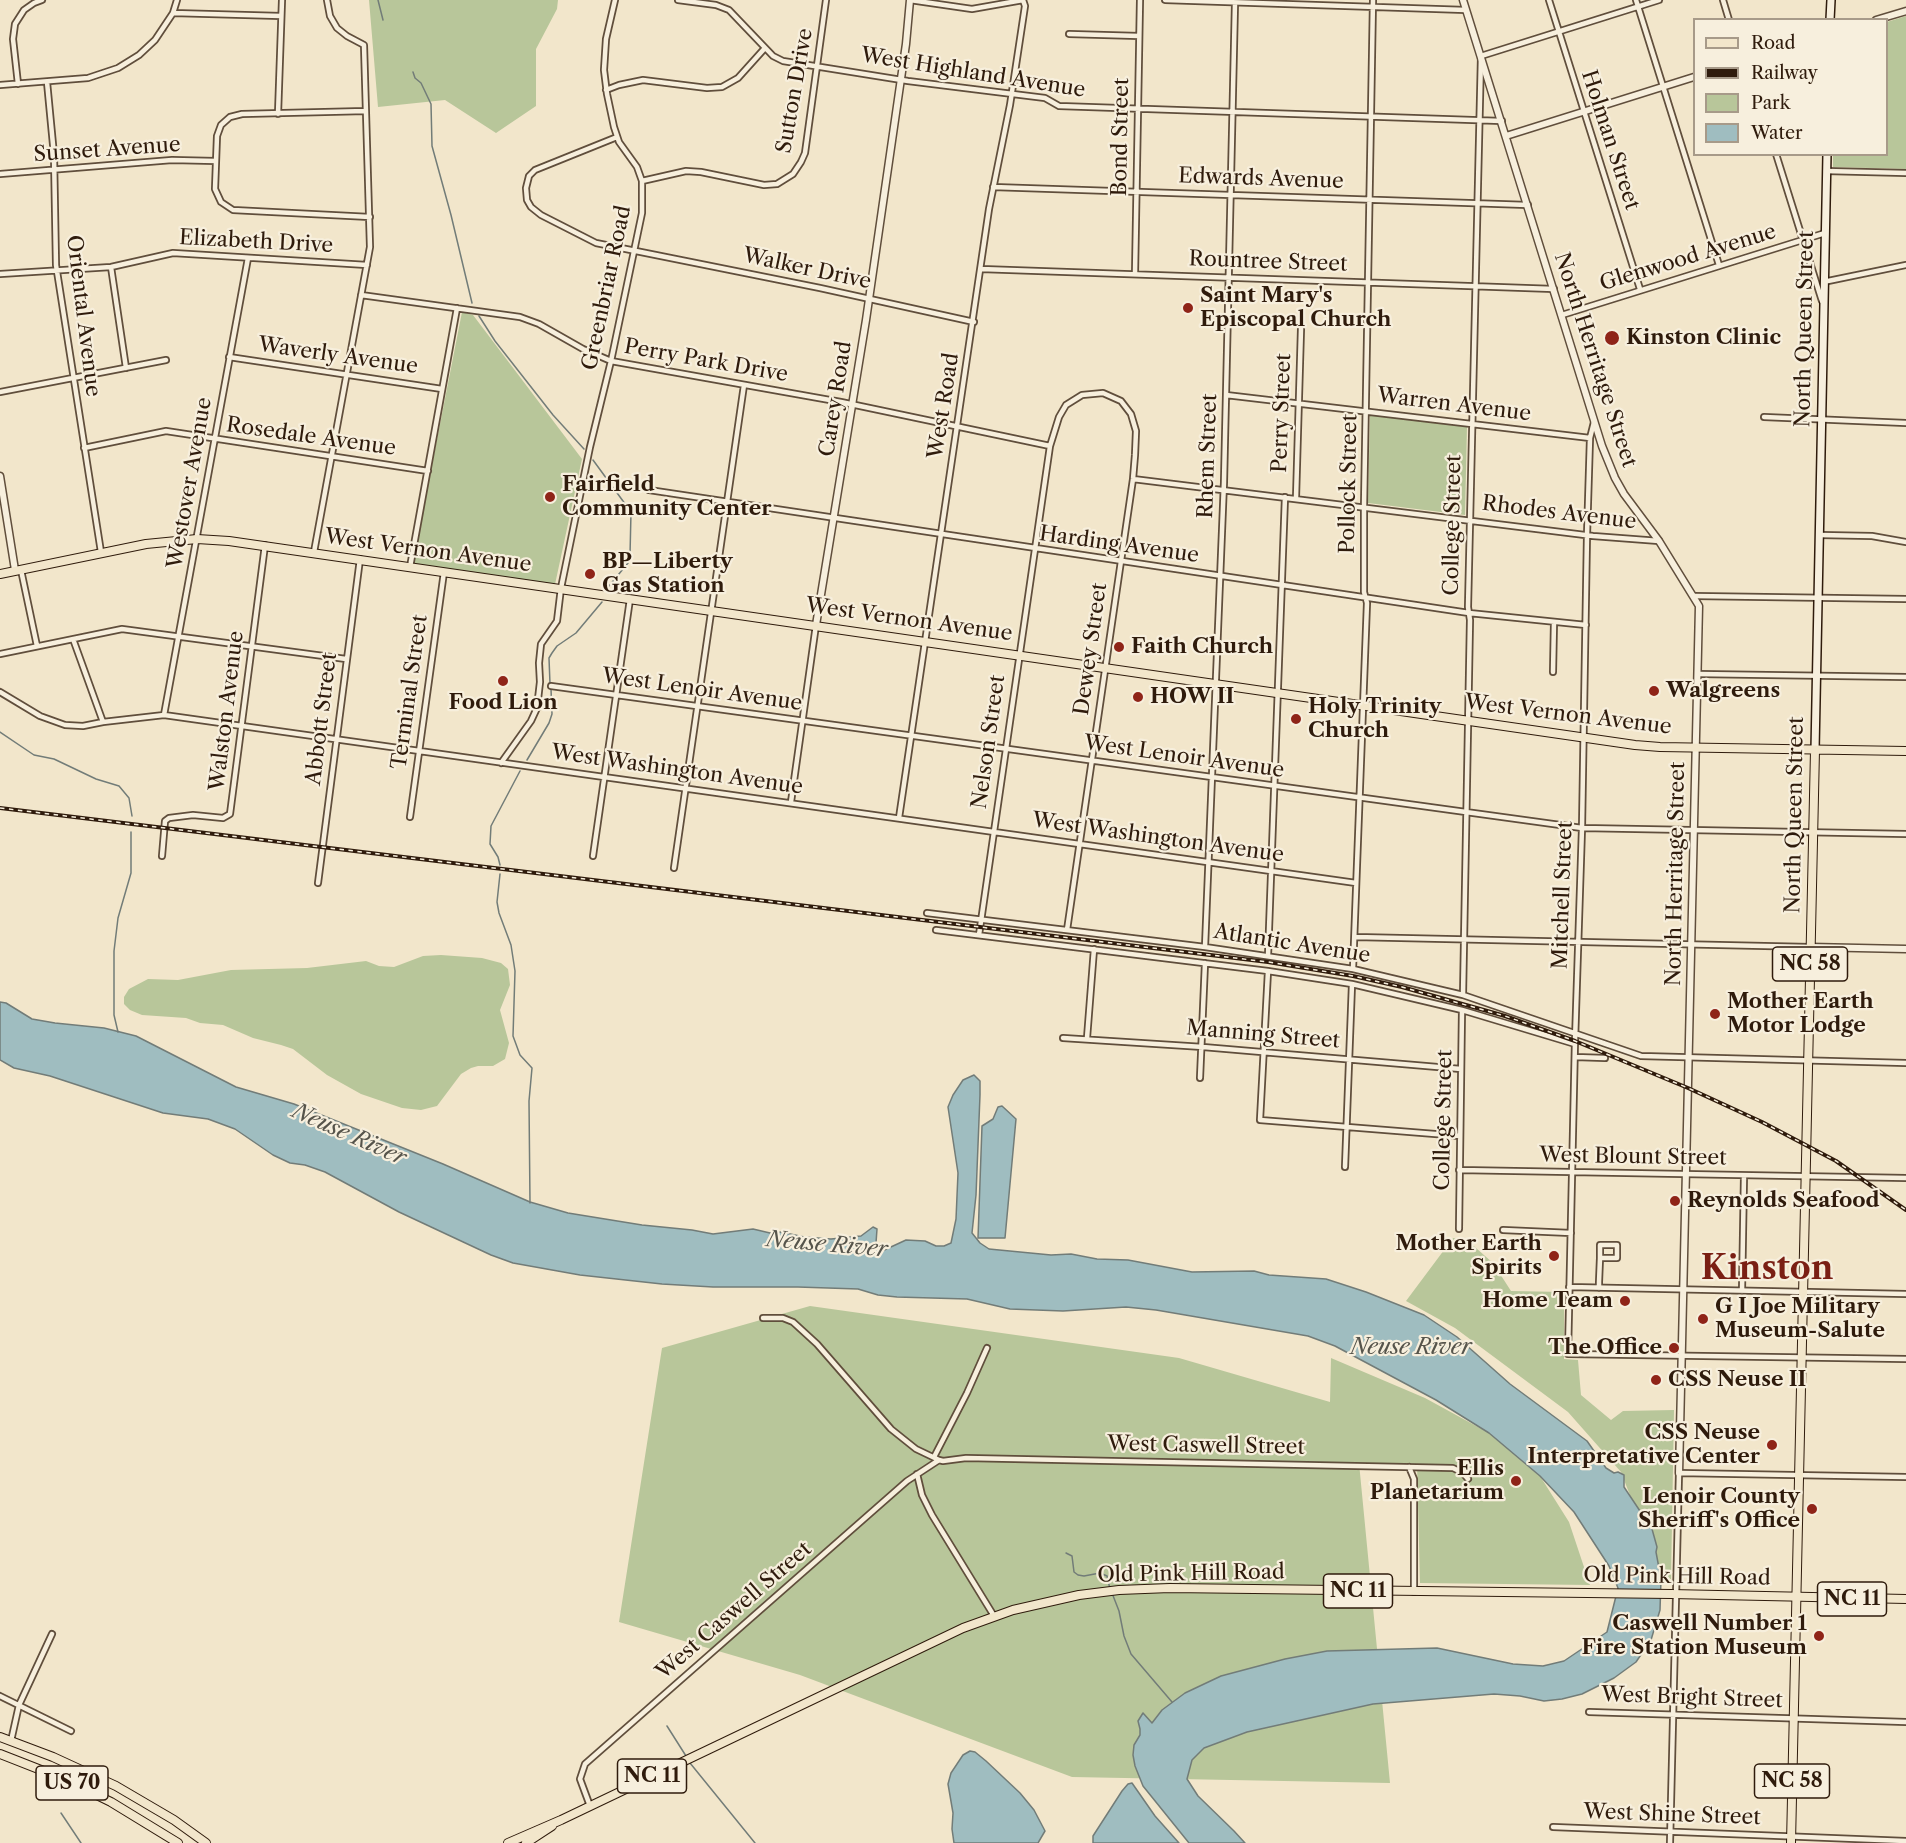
<!DOCTYPE html>
<meta charset="utf-8">
<style>
body{margin:0}
#map{position:relative;width:1906px;height:1843px;overflow:hidden;background:#f2e6cb;font-family:"Libre Caslon Text",serif}
canvas{display:block}
.legend{position:absolute;left:1693px;top:18px;width:195px;height:138px;box-sizing:border-box;background:#f7efdd;border:2px solid #a79a89;margin:0;padding:8px 10px;list-style:none;font-size:18px;color:#2f1b0c}
.legend li{display:flex;align-items:center;gap:12px;height:30px}
.legend b{width:30px;border:2px solid #a79a89}
</style>
<div id="map">
<canvas width="1906" height="1843"></canvas>
<ul class="legend">
<li><b style="height:8px;background:#f2e6cb"></b>Road</li>
<li><b style="height:8px;background:#2f1b0c"></b>Railway</li>
<li><b style="height:16px;background:#b8c69a"></b>Park</li>
<li><b style="height:16px;background:#9fbdc0"></b>Water</li>
</ul>
</div>
<script>
const ctx = document.querySelector('canvas').getContext('2d');
ctx.lineJoin = 'round';
function fill(path, color) { ctx.fillStyle = color; ctx.fill(path, 'evenodd'); }
const poly = rows => new Path2D(rows.map(r => 'M' + r).join(''));
function trace(path, color, width, dash) { ctx.strokeStyle = color; ctx.lineWidth = width; ctx.lineCap = dash ? 'butt' : 'round'; ctx.setLineDash(dash || []); ctx.stroke(path); }
function write(font, color, halo, rows, align = 'center') {
  ctx.font = font + ' "Libre Caslon Text",serif'; ctx.lineWidth = 4.5; ctx.setLineDash([]); ctx.textBaseline = 'middle'; ctx.strokeStyle = halo; ctx.fillStyle = color; for (const [text, x, y, turn = 0] of rows) {
    ctx.save(); ctx.translate(x, y); ctx.rotate((+turn || 0) * Math.PI / 180); ctx.textAlign = isNaN(turn) ? turn : align; if (halo) ctx.strokeText(text, 0, 0); ctx.fillText(text, 0, 0); ctx.restore();
  }
}
fill(poly([
 [369,0,558,0,557,9,536,49,536,106,496,133,445,100,378,107],
 [1906,16,1906,169,1833,167,1833,155,1886,154,1887,22],
 [462,312,473,315,582,459,554,589,412,567],
 [1370,415,1467,427,1465,515,1368,503],
 [441,955,482,958,501,963,508,969,510,985,500,1010,509,1043,505,1059,493,1066,478,1066,471,1068,461,1074,437,1106,421,1110,402,1108,361,1094,327,1075,293,1049,281,1045,253,1038,223,1025,200,1023,186,1018,142,1015,130,1010,124,1004,124,997,129,989,148,979,178,980,231,970,307,968,366,961,379,966,394,967,423,956],
 [1453,1238,1468,1241,1493,1263,1511,1291,1564,1292,1564,1359,1578,1360,1581,1395,1611,1420,1623,1411,1674,1410,1671,1579,1662,1578,1621,1472,1568,1412,1455,1328,1406,1301],
 [810,1306,1179,1358,1330,1402,1331,1358,1425,1398,1489,1433,1540,1476,1569,1522,1590,1585,1420,1583,1417,1464,1359,1463,1390,1783,1072,1777,800,1675,619,1622,662,1348]
]), '#b8c69a');
const water = poly([
 [0,1002,6,1003,32,1019,55,1023,104,1028,136,1036,236,1087,294,1104,443,1164,530,1202,568,1213,642,1225,692,1230,713,1234,753,1229,770,1233,781,1232,804,1237,831,1239,861,1236,873,1227,877,1229,876,1243,880,1252,906,1240,925,1241,936,1246,944,1246,951,1243,956,1219,958,1173,948,1107,953,1095,963,1080,974,1075,980,1081,980,1095,976,1195,972,1233,980,1243,989,1249,1051,1255,1071,1254,1097,1259,1128,1260,1192,1272,1254,1271,1269,1275,1326,1279,1366,1292,1424,1315,1457,1337,1510,1384,1587,1441,1606,1468,1614,1473,1618,1472,1624,1475,1624,1487,1652,1529,1657,1547,1656,1552,1661,1579,1660,1610,1651,1640,1636,1662,1614,1678,1582,1694,1562,1699,1544,1701,1520,1696,1494,1694,1373,1704,1247,1732,1204,1748,1192,1760,1187,1779,1198,1796,1234,1831,1245,1843,1189,1843,1143,1786,1135,1766,1133,1755,1134,1745,1140,1735,1140,1729,1138,1721,1143,1713,1152,1723,1162,1710,1185,1693,1221,1676,1285,1659,1327,1651,1437,1648,1513,1664,1543,1666,1564,1661,1607,1632,1618,1588,1609,1566,1574,1512,1540,1476,1489,1433,1436,1400,1335,1346,1308,1336,1156,1310,1126,1307,1063,1311,1010,1309,967,1299,897,1297,878,1295,858,1289,798,1287,713,1287,662,1284,580,1275,513,1263,491,1255,399,1212,325,1172,305,1165,290,1163,273,1155,235,1129,208,1119,163,1113,50,1076,14,1068,0,1060,0,1002],
 [1002,1106,1016,1119,1005,1238,978,1238,982,1126,993,1119,998,1107,1002,1106],
 [970,1751,975,1752,986,1761,1020,1793,1034,1810,1045,1831,1038,1843,954,1843,952,1829,953,1813,948,1784,951,1773,963,1755,970,1751],
 [1132,1783,1155,1816,1179,1843,1093,1843,1093,1836,1122,1791,1128,1784,1132,1783]
]);
fill(water, '#9fbdc0');
trace(water, '#727c78', 1.5);
trace(poly([
 [378,0,383,20],
 [413,72,415,78,421,83,431,104,432,146,451,215,472,303],
 [479,316,495,341,553,415,584,449],
 [593,460,631,512,630,555,628,563,609,586],
 [550,684,549,658,552,653,557,646,576,633,602,602],
 [0,732,34,755,54,759,96,779,119,786,129,798,132,816],
 [527,760,549,723,552,714,551,689],
 [500,865,498,857,490,844,491,826,520,771],
 [500,874,497,902,499,913,511,945,515,971,513,1036,520,1055,532,1068,529,1101,530,1203],
 [118,1032,114,1015,114,951,118,918,131,873,131,832],
 [1066,1553,1072,1556,1074,1572,1078,1575,1084,1576,1100,1573,1107,1576,1110,1589],
 [1112,1593,1119,1611,1124,1636,1131,1654,1172,1702],
 [667,1726,686,1756],
 [690,1763,755,1843],
 [61,1813,81,1843]
]), '#727c78', 1.5);
const minor = poly([
 [678,0,716,5,729,10,773,56,783,61,908,81,1045,98,1059,106,1502,121],
 [910,0,972,9,1023,0],
 [1165,0,1466,10],
 [1549,0,1640,289],
 [1636,0,1719,265],
 [1723,0,1729,20],
 [173,13,281,16],
 [1069,34,1139,36],
 [47,82,54,155,56,265,101,552],
 [18,84,13,39,15,24,24,10,34,3,42,0],
 [0,85,88,78,118,68,139,55,155,40,173,13,177,0],
 [606,90,619,85,643,80,707,88,722,87,738,78,765,48],
 [366,111,242,114,230,117,221,125,217,136,215,189,221,202,233,210,370,217],
 [278,114,282,0],
 [617,137,535,170,529,176,526,188,527,200,531,207,541,215,596,243,820,288,974,322],
 [1776,154,1822,301],
 [1826,171,1906,173],
 [0,174,172,160,216,161],
 [642,181,686,171,701,172,764,185,777,184,793,174,801,162,805,153,826,0],
 [993,187,1528,205],
 [111,267,126,368],
 [981,269,1554,289],
 [0,274,111,267,173,253,367,265],
 [1135,274,1140,0],
 [1828,281,1906,265],
 [361,295,520,317,539,324,583,349,611,361,841,402,1050,446],
 [1562,315,1825,233],
 [229,357,442,389],
 [0,392,166,360],
 [1226,395,1590,438],
 [1764,417,1906,423],
 [1594,422,1590,438,1587,535,1582,828,1575,1041,1568,1354,1906,1359],
 [84,448,166,431,428,471],
 [1133,479,1593,536,1659,541],
 [649,490,1469,613,1586,625],
 [1296,498,1301,329],
 [1820,535,1872,536,1906,542],
 [314,552,370,247,364,45,347,36,337,28,330,16,327,0],
 [410,567,457,308],
 [21,570,37,646],
 [1694,596,1906,599],
 [73,639,103,722],
 [0,654,122,629,346,659],
 [1553,672,1554,622],
 [1698,674,1906,677],
 [551,686,1582,828,1906,834],
 [0,692,40,716,65,725,83,726,103,722,164,715,1356,883],
 [164,715,248,258],
 [501,763,531,721,537,708,540,682,539,663,541,644,557,621,561,588,590,447,611,361,642,213,642,181,637,167,619,142,614,127,607,94,604,70,606,39,615,0],
 [791,802,816,625],
 [410,817,444,572],
 [899,818,989,209,1010,105,1025,6,1023,0],
 [162,856,165,821,169,818,193,815,223,818,230,814,265,545],
 [593,856,630,599],
 [674,868,744,385],
 [318,883,360,559],
 [927,913,1205,947,1353,969,1463,995,1641,1056,1906,1063],
 [936,930,1268,971,1352,984,1462,1010,1575,1044],
 [979,935,1050,446,1059,417,1066,405,1082,395,1103,393,1121,401,1131,414,1136,431,1135,455,1133,479,1067,930],
 [1355,937,1810,947],
 [1205,947,1224,482,1235,3],
 [1268,956,1285,497],
 [1353,969,1367,603,1364,592,1364,507,1373,0],
 [1268,971,1260,1120,1460,1136],
 [1463,995,1470,620,1468,607,1481,56,1659,0],
 [1063,1038,1203,1047,1461,1069],
 [1087,1038,1094,949],
 [1575,1057,1605,1058],
 [1200,1078,1205,963],
 [1345,1167,1352,984],
 [1459,1170,1906,1178],
 [1459,1229,1462,1010],
 [1503,1230,1571,1233],
 [1569,1287,1906,1294],
 [1599,1288,1599,1282,1600,1258,1600,1245,1617,1245,1617,1258,1600,1258],
 [1742,1291,1744,1176],
 [763,1318,783,1318,793,1322,817,1344,891,1429,916,1449,939,1460],
 [934,1457,967,1393,987,1348],
 [1409,1467,1414,1479,1414,1592],
 [917,1474,922,1495,932,1515,994,1616],
 [0,1696,71,1731],
 [1589,1712,1906,1722],
 [11,1741,19,1705,52,1634],
 [590,1806,580,1779,585,1764,907,1481,939,1460,943,1461,966,1458,1453,1468,1463,1473,1468,1479],
 [1553,1827,1906,1841],
 [1670,1843,1679,1473,1906,1477]
]);
const tertiary = poly([
 [1463,0,1602,446,1615,478,1624,494,1659,541,1699,606,1679,1473],
 [1876,20,1906,11],
 [1506,136,1694,77],
 [0,476,15,570],
 [816,625,866,320,906,44,910,0],
 [1810,947,1906,949]
]);
const secondary = poly([
 [1830,20,1831,0],
 [1815,750,1827,154]
]);
const primary = poly([
 [0,574,146,544,197,539,229,541,1635,745,1660,747,1906,751],
 [1791,1843,1815,750]
]);
const trunk = poly([
 [0,1737,53,1757,116,1786,174,1820,206,1843],
 [0,1754,64,1779,111,1802,178,1843],
 [508,1843,561,1820,963,1628,1013,1610,1079,1595,1119,1590,1170,1588,1671,1594,1906,1599],
 [526,1843,552,1826]
]);
trace(minor, '#604e3c', 8);
trace(tertiary, '#604e3c', 9);
trace(secondary, '#2f1b0c', 10);
trace(primary, '#2f1b0c', 10);
trace(trunk, '#2f1b0c', 10);
trace(minor, '#f7efdd', 4.5);
trace(tertiary, '#f7efdd', 6);
trace(secondary, '#f7efdd', 7);
trace(primary, '#f2e6cb', 8);
trace(trunk, '#f2e6cb', 8);
const rail = poly([
 [0,808,1268,962,1353,976,1402,987,1505,1016,1575,1041,1688,1088,1762,1122,1836,1161,1906,1210]
]);
trace(rail, '#2f1b0c', 4);
trace(rail, '#f7efdd', 1.5, [4.5]);
for (const [x, y, r, color] of [
 [1188,308,6,"#8f2418"],
 [1612,338,8,"#8f2418"],
 [550,497,6,"#8f2418"],
 [590,574,6,"#8f2418"],
 [1119,647,6,"#8f2418"],
 [503,681,6,"#8f2418"],
 [1654,691,6,"#8f2418"],
 [1138,697,6,"#8f2418"],
 [1296,719,6,"#8f2418"],
 [1715,1014,6,"#8f2418"],
 [1675,1201,6,"#8f2418"],
 [1554,1256,6,"#8f2418"],
 [1625,1301,6,"#8f2418"],
 [1703,1319,6,"#8f2418"],
 [1674,1348,6,"#8f2418"],
 [1656,1380,6,"#8f2418"],
 [1772,1445,6,"#8f2418"],
 [1516,1481,6,"#8f2418"],
 [1812,1509,6,"#8f2418"],
 [1819,1636,6,"#8f2418"]
]) { const dot = new Path2D(); dot.arc(x, y, r, 0, 2 * Math.PI); ctx.fillStyle = color; ctx.fill(dot); trace(dot, '#f7efdd', 2); }
for (const [x, y, w] of [
 [1810,964,75],
 [1358,1591,69],
 [1852,1599,69],
 [652,1776,69],
 [1792,1781,75],
 [72,1783,72]
]) { const box = new Path2D(); box.roundRect(x - w / 2, y - 17, w, 34, 4.5); ctx.fillStyle = '#f7efdd'; ctx.fill(box); trace(box, '#2f1b0c', 1.5); }
write('bold 20px', '#2f1b0c', null, [
 ["NC 58",1810,964],
 ["NC 11",1358,1591],
 ["NC 11",1852,1599],
 ["NC 11",652,1776],
 ["NC 58",1792,1781],
 ["US 70",72,1783]
]);
write('21px', '#2f1b0c', '#f7efdd', [
 ["West Highland Avenue",973,73,9],
 ["Sutton Drive",795,91,-80],
 ["Bond Street",1121,137,-89],
 ["Holman Street",1610,140,72],
 ["Sunset Avenue",107,150,-4],
 ["Edwards Avenue",1261,179,2],
 ["Elizabeth Drive",256,242,3],
 ["Glenwood Avenue",1688,258,-17],
 ["Rountree Street",1268,262,2],
 ["Walker Drive",807,269,12],
 ["Greenbriar Road",607,288,-78],
 ["Oriental Avenue",83,316,83],
 ["North Queen Street",1805,329,-89],
 ["Waverly Avenue",338,356,8],
 ["North Herritage Street",1595,360,72],
 ["Perry Park Drive",706,361,10],
 ["Carey Road",836,399,-81],
 ["Warren Avenue",1454,405,7],
 ["West Road",944,406,-81],
 ["Perry Street",1282,413,-88],
 ["Rosedale Avenue",311,437,8],
 ["Rhem Street",1208,456,-88],
 ["Westover Avenue",190,483,-80],
 ["Pollock Street",1349,484,-89],
 ["Rhodes Avenue",1559,513,7],
 ["College Street",1453,525,-89],
 ["Harding Avenue",1119,545,8],
 ["West Vernon Avenue",428,551,8],
 ["West Vernon Avenue",909,620,8],
 ["Dewey Street",1091,649,-82],
 ["West Lenoir Avenue",702,690,8],
 ["Terminal Street",410,692,-82],
 ["Walston Avenue",227,711,-83],
 ["West Vernon Avenue",1568,715,7],
 ["Abbott Street",322,719,-83],
 ["Nelson Street",989,742,-82],
 ["West Lenoir Avenue",1184,757,8],
 ["West Washington Avenue",677,770,8],
 ["North Queen Street",1795,815,-89],
 ["West Washington Avenue",1158,838,8],
 ["North Herritage Street",1676,874,-89],
 ["Mitchell Street",1563,895,-88],
 ["Atlantic Avenue",1292,944,9],
 ["Manning Street",1263,1035,5],
 ["College Street",1444,1120,-89],
 ["West Blount Street",1633,1157,1],
 ["West Caswell Street",1206,1446,1],
 ["Old Pink Hill Road",1191,1574,-1],
 ["Old Pink Hill Road",1677,1577,1],
 ["West Caswell Street",734,1611,-41],
 ["West Bright Street",1692,1698,2],
 ["West Shine Street",1672,1815,2]
]);
write('bold 21px', '#2f1b0c', '#f7efdd', [
 ["Saint Mary's",1200,296],
 ["Episcopal Church",1200,320],
 ["Kinston Clinic",1626,338],
 ["Fairfield",562,485],
 ["Community Center",562,509],
 ["BP—Liberty",602,562],
 ["Gas Station",602,586],
 ["Faith Church",1131,647],
 ["Walgreens",1666,691],
 ["HOW II",1150,697],
 ["Food Lion",503,703,"center"],
 ["Holy Trinity",1308,707],
 ["Church",1308,731],
 ["Mother Earth",1727,1002],
 ["Motor Lodge",1727,1026],
 ["Reynolds Seafood",1687,1201],
 ["Mother Earth",1542,1244,"right"],
 ["Spirits",1542,1268,"right"],
 ["Home Team",1613,1301,"right"],
 ["G I Joe Military",1715,1307],
 ["Museum-Salute",1715,1331],
 ["The Office",1662,1348,"right"],
 ["CSS Neuse II",1668,1380],
 ["CSS Neuse",1760,1433,"right"],
 ["Interpretative Center",1760,1457,"right"],
 ["Ellis",1504,1469,"right"],
 ["Planetarium",1504,1493,"right"],
 ["Lenoir County",1800,1497,"right"],
 ["Sheriff's Office",1800,1521,"right"],
 ["Caswell Number 1",1807,1624,"right"],
 ["Fire Station Museum",1807,1648,"right"]
], 'left');
write('italic 22px', '#56544b', '#f7efdd', [
 ["Neuse River",349,1135,24],
 ["Neuse River",827,1245,5],
 ["Neuse River",1411,1348]
]);
write('bold 33px', '#7a1f14', '#f7efdd', [
 ["Kinston",1767,1269]
]);
</script>
